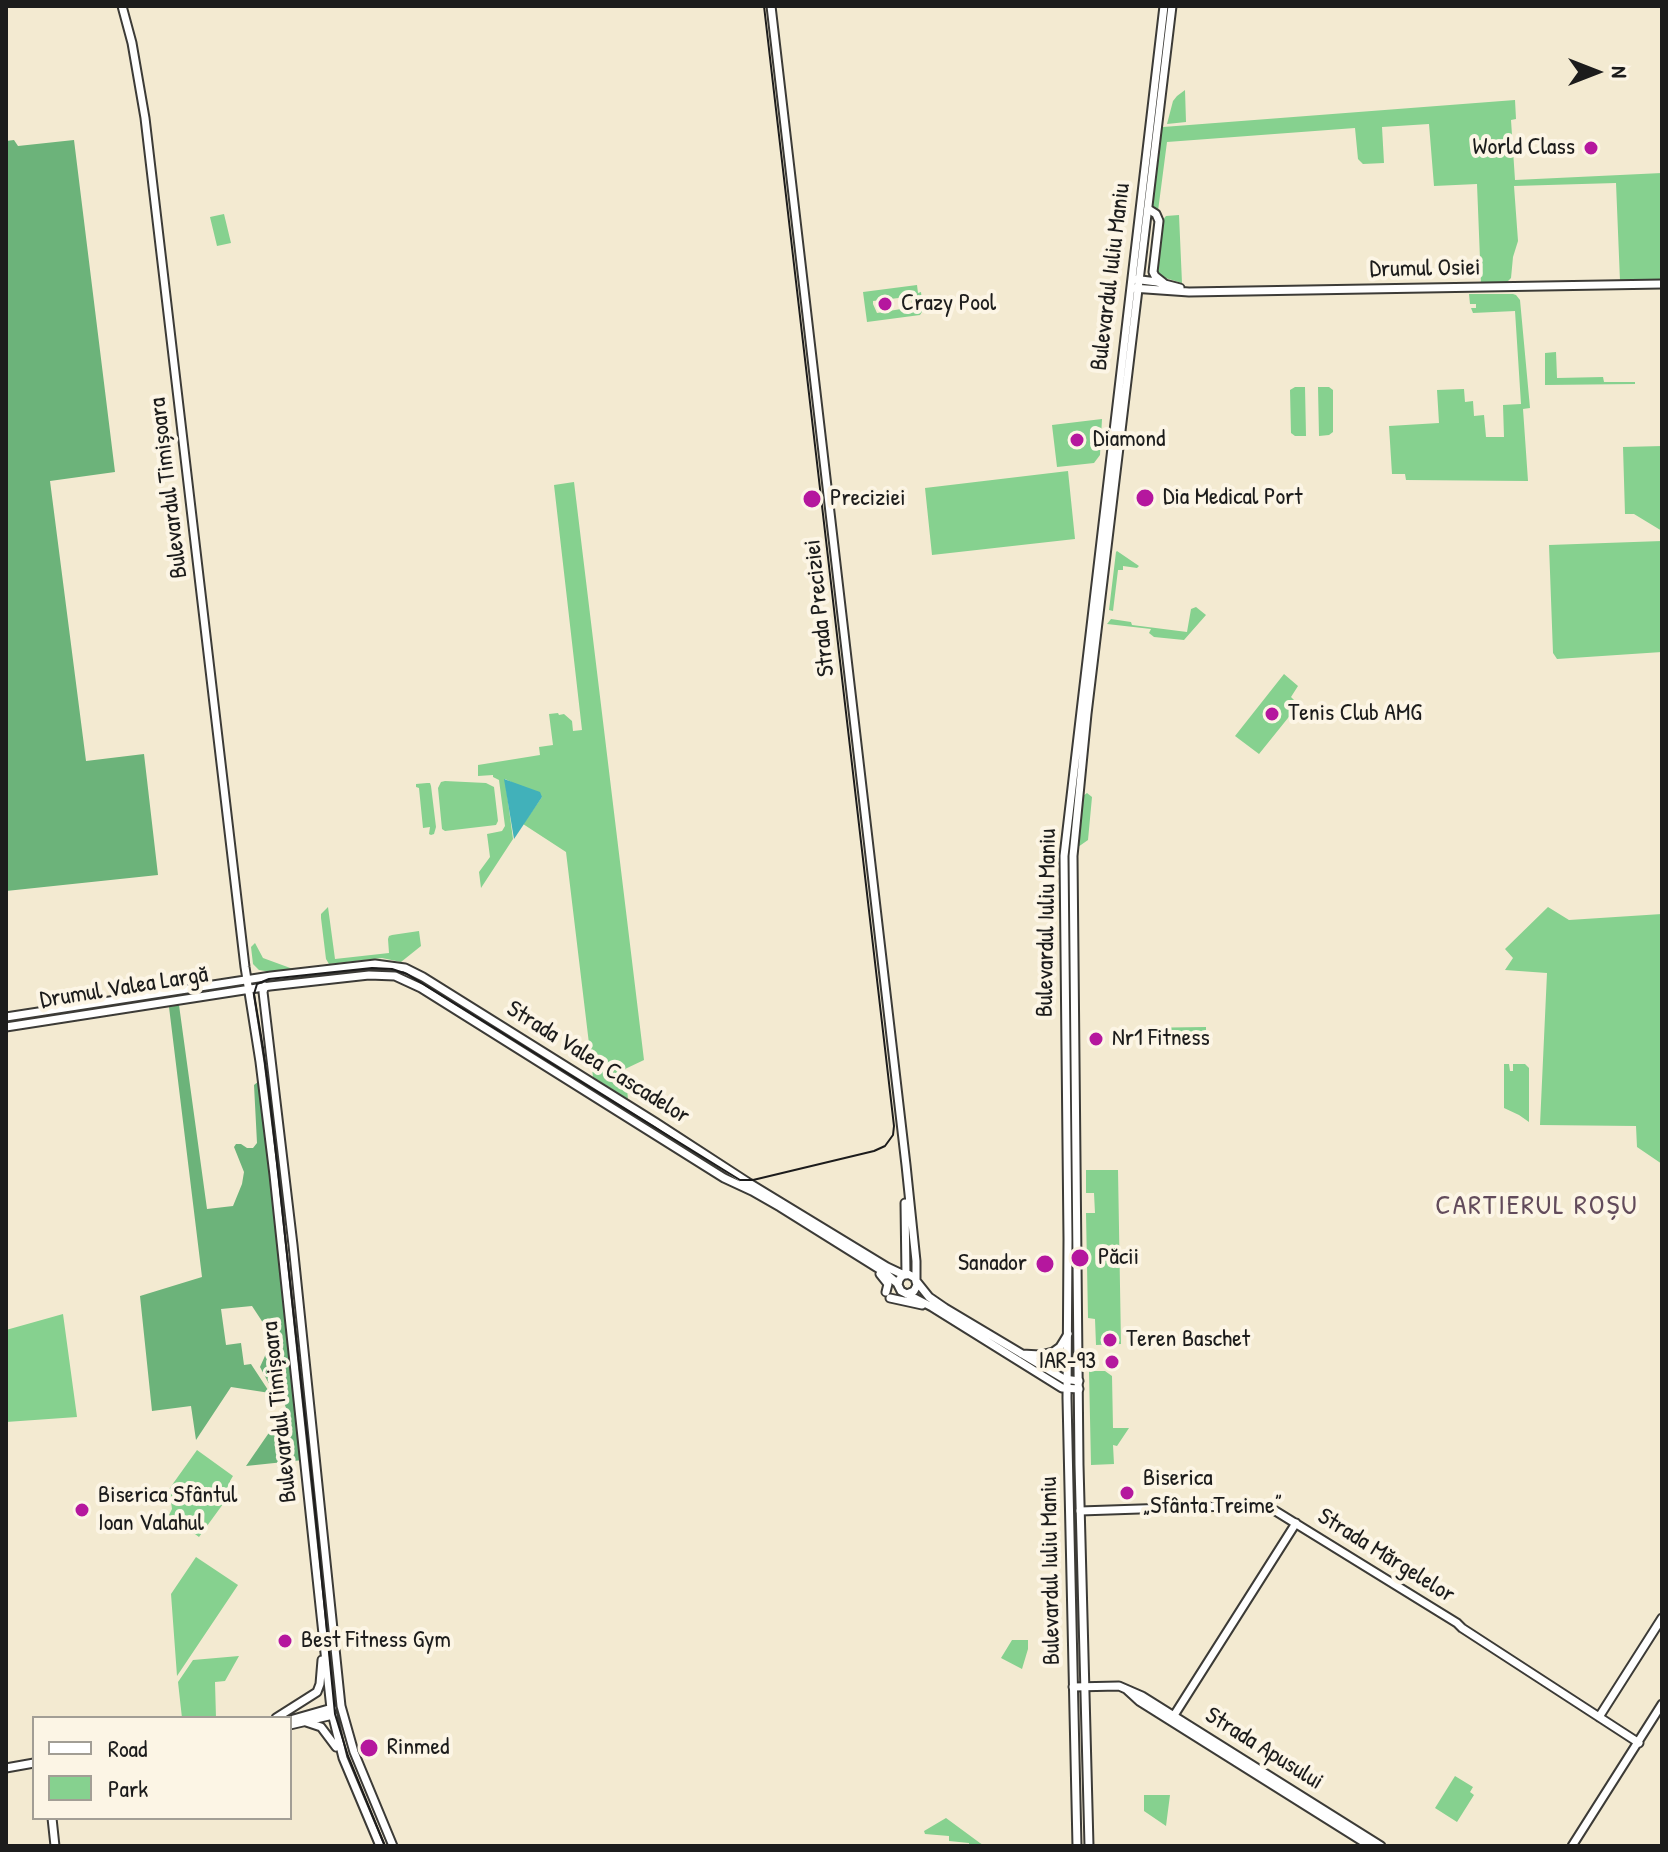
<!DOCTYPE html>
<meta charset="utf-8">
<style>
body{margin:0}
#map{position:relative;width:1668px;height:1852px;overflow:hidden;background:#f3ead1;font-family:"Patrick Hand",sans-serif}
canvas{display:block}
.frame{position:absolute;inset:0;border:8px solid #1c1c1c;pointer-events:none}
.legend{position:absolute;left:32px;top:1716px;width:260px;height:104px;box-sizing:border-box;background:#fcf5e5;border:2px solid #a29e95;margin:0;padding:10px 14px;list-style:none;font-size:24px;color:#1c1c1c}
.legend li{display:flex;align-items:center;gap:16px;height:40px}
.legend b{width:40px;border:2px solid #a29e95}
.north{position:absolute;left:1556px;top:32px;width:80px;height:80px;-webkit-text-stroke:6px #fcf5e5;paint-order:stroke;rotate:90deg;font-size:22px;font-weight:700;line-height:32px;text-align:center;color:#1c1c1c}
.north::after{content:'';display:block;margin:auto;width:28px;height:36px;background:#1c1c1c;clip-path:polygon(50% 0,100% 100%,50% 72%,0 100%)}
</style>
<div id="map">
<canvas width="1668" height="1852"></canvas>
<div class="frame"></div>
<ul class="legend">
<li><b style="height:10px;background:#fff"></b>Road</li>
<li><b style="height:22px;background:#86d18f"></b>Park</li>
</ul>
<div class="north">N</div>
</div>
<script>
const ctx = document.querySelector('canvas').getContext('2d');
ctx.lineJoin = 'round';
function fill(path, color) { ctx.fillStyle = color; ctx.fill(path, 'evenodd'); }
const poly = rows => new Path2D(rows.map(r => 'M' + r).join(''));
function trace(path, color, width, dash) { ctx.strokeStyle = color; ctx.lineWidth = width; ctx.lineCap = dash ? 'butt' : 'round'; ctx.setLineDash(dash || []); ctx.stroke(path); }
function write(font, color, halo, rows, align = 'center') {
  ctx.font = font + ' "Patrick Hand",sans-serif'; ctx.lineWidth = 8; ctx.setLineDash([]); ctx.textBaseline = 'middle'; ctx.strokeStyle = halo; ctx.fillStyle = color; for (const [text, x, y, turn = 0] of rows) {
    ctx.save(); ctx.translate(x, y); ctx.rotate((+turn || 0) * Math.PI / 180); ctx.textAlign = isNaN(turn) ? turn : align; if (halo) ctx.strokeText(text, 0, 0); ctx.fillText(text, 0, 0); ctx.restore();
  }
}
fill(poly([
 [1185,90,1186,122,1167,124,1173,101,1177,96],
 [1515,100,1516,119,1511,120,1515,180,1662,173,1662,280,1620,281,1616,183,1514,186,1518,241,1513,257,1511,278,1506,283,1481,284,1477,184,1434,186,1429,124,1382,127,1384,163,1363,164,1358,159,1355,128,1167,142,1158,211,1154,209,1152,204,1161,130,1163,127],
 [224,214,231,243,217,246,210,217],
 [1179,215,1182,283,1162,277,1155,269,1161,222,1166,216],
 [917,285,918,293,921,292,923,310,920,315,867,322,863,292],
 [907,297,911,299,912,307,908,310,901,309,877,313,873,304,873,301],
 [1469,294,1513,294,1516,295,1520,300,1530,408,1523,409,1528,481,1406,480,1405,474,1392,474,1389,426,1439,423,1437,390,1464,389,1465,402,1473,401,1474,416,1484,415,1486,437,1504,437,1503,405,1521,404,1515,311,1473,313,1471,308,1476,308,1476,304,1470,304],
 [1556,352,1557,378,1603,377,1604,382,1635,382,1635,384,1545,385,1545,353],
 [1295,387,1305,387,1306,436,1295,436,1291,433,1290,390],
 [1318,387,1329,387,1333,390,1333,432,1329,435,1319,436],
 [1102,419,1100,455,1094,463,1057,467,1052,425],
 [1662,446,1662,531,1634,514,1625,514,1623,447],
 [1068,471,1075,539,932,555,925,488],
 [574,482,644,1060,625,1069,628,1099,593,1077,566,852,523,824,542,797,505,779,513,839,481,888,479,872,490,857,487,834,502,831,505,826,499,780,493,777,493,775,478,776,478,765,540,755,539,747,553,745,549,714,558,713,559,715,564,714,572,721,573,731,582,730,554,485],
 [1662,541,1662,652,1557,659,1553,653,1549,545],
 [1117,551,1139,566,1137,568,1123,566,1123,570,1118,570,1113,611,1109,610,1116,552],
 [1196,607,1206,615,1184,640,1154,637,1149,633,1151,629,1107,624,1111,619,1131,622,1132,625,1187,632,1191,609],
 [1284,674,1298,686,1291,697,1295,701,1288,709,1292,713,1259,754,1235,736],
 [445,781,486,783,494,787,498,821,496,825,445,831,442,829,438,788,441,782],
 [427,783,430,783,431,786,436,827,434,834,431,835,429,834,430,827,423,828,419,788,416,787,416,784],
 [1087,793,1092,797,1088,840,1078,847,1083,796],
 [328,907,335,959,389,953,388,939,389,936,392,935,419,931,421,946,401,962,382,958,329,964,326,959,321,918,321,914],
 [1548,907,1569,920,1662,914,1662,1164,1637,1147,1636,1126,1540,1125,1547,973,1505,970,1513,958,1505,949],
 [255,943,263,958,293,969,271,972,259,970,253,964,251,947],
 [1206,1027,1206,1039,1135,1039,1135,1028],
 [1504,1064,1509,1064,1510,1071,1513,1071,1513,1064,1525,1064,1529,1068,1529,1122,1519,1115,1504,1108],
 [1086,1170,1118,1170,1121,1344,1096,1345,1095,1319,1088,1318,1086,1213,1095,1213,1094,1193,1086,1193],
 [63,1314,77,1417,6,1422,6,1330],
 [1089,1371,1105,1371,1112,1376,1113,1428,1129,1428,1117,1446,1113,1445,1114,1464,1091,1465],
 [197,1450,233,1476,230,1481,231,1493,199,1537,169,1515,172,1509,171,1502,167,1500,167,1492],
 [196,1557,238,1585,177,1676,171,1594],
 [1012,1640,1028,1640,1028,1649,1022,1669,1001,1658],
 [239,1656,225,1681,215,1682,216,1718,182,1718,178,1682,193,1660],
 [1455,1776,1473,1787,1470,1792,1474,1795,1457,1822,1435,1808],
 [1144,1795,1170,1795,1166,1826,1144,1811],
 [946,1818,980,1843,985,1846,969,1846,969,1843,949,1841,949,1836,925,1834,924,1831]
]), '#86d18f');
fill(poly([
 [14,140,18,146,74,140,115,472,50,481,86,761,144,754,158,875,6,891,6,141],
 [179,1005,207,1209,233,1206,242,1184,244,1172,234,1147,236,1144,241,1144,247,1148,253,1148,257,1143,254,1085,259,1081,303,1460,246,1466,286,1408,282,1397,274,1393,260,1367,273,1338,252,1306,221,1309,226,1345,241,1343,244,1365,251,1364,270,1393,231,1387,196,1440,191,1406,152,1411,140,1296,202,1277,169,1007]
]), '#6cb37a');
fill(poly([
 [504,779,540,792,542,797,514,839]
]), '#41b1ba');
const secondary = poly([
 [122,6,132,43,145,118,245,967,260,1062,274,1175,331,1709,343,1758,380,1846],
 [771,6,906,1165,916,1261,916,1280],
 [1148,209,1156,214,1159,221,1153,272,1155,276,1165,284],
 [1133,279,1157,282,1180,288],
 [1132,288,1189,292,1662,284],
 [265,986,263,992,293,1245,341,1706,354,1752,393,1846],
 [6,1017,271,976,375,964,405,968,423,977,655,1122,749,1183,887,1267,904,1275],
 [6,1027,270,986,369,975,395,976,421,988,724,1178,752,1191,780,1207,884,1272,898,1284],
 [905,1203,906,1275],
 [880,1274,888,1284,886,1292],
 [917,1282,929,1297,945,1308,1064,1379,1079,1381],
 [907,1294,914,1291,917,1285,915,1278,908,1274,902,1276,899,1280,898,1285,901,1291,932,1307,1062,1388,1079,1389],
 [890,1298,922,1305],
 [1022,1354,1040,1355,1053,1352,1060,1347,1068,1334],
 [1080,1511,1259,1505,1269,1507,1457,1623,1462,1628,1639,1743],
 [1073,1687,1119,1686,1142,1696,1381,1846],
 [1127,1690,1139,1701,1370,1846],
 [1173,1717,1296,1523],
 [1599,1717,1662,1618],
 [276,1718,317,1692,320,1684,322,1660],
 [290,1720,332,1708],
 [306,1722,321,1727,336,1747],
 [290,1725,333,1715],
 [6,1768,34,1763],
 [52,1818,55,1846],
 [1572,1846,1662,1704]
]);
const primary = poly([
 [1077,1846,1067,1398,1068,1239,1064,856,1164,6],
 [1089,1846,1079,1465,1073,856,1087,714,1172,6]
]);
trace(secondary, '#3c3b37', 11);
trace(primary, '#3c3b37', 11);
trace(secondary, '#fff', 7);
trace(primary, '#fff', 7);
trace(poly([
 [385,1846,348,1756,335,1714,314,1499,270,1100,263,1048,254,994,257,984,269,979,372,968,392,969,407,974,740,1180,753,1180,874,1151,885,1146,893,1135,894,1126,764,6]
]), '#1c1c1c', 2);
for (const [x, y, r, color] of [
 [1591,148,8,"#b5179e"],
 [885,304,8,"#b5179e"],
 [1077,440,8,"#b5179e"],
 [1145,498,10,"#b5179e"],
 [812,499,10,"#b5179e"],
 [1272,714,8,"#b5179e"],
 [1096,1039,8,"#b5179e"],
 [1080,1258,10,"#b5179e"],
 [1045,1264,10,"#b5179e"],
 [1110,1340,8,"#b5179e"],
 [1112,1362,8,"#b5179e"],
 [1127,1493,8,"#b5179e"],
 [82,1510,8,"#b5179e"],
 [285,1641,8,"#b5179e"],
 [369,1748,10,"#b5179e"]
]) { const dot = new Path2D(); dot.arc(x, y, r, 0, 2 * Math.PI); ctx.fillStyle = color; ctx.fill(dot); trace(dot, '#fcf5e5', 3); }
write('24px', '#1c1c1c', '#fcf5e5', [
 ["World Class",1575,148,"right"],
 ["Crazy Pool",901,304],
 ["Diamond",1093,440],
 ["Dia Medical Port",1163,498],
 ["Preciziei",830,499],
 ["Tenis Club AMG",1288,714],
 ["Nr1 Fitness",1112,1039],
 ["Păcii",1098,1258],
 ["Sanador",1027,1264,"right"],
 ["Teren Baschet",1126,1340],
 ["IAR-93",1096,1362,"right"],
 ["Biserica",1143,1479],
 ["„Sfânta Treime”",1143,1507],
 ["Biserica Sfântul",98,1496],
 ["Ioan Valahul",98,1524],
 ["Best Fitness Gym",301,1641],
 ["Rinmed",387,1748]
], 'left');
write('24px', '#1c1c1c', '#fcf5e5', [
 ["Drumul Osiei",1425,269,-1],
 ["Bulevardul Iuliu Maniu",1111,277,-83],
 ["Bulevardul Timișoara",169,488,-97],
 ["Strada Preciziei",820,608,-96],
 ["Bulevardul Iuliu Maniu",1047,923,-89],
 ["Drumul Valea Largă",124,988,-9],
 ["Strada Valea Cascadelor",598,1063,32],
 ["Bulevardul Timișoara",280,1412,-96],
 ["Strada Mărgelelor",1386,1556,32],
 ["Bulevardul Iuliu Maniu",1051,1571,-91],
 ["Strada Apusului",1264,1749,32]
]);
ctx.letterSpacing = '2px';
write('28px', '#624b5b', '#fcf5e5', [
 ["CARTIERUL ROȘU",1537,1207]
]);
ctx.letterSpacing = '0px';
</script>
